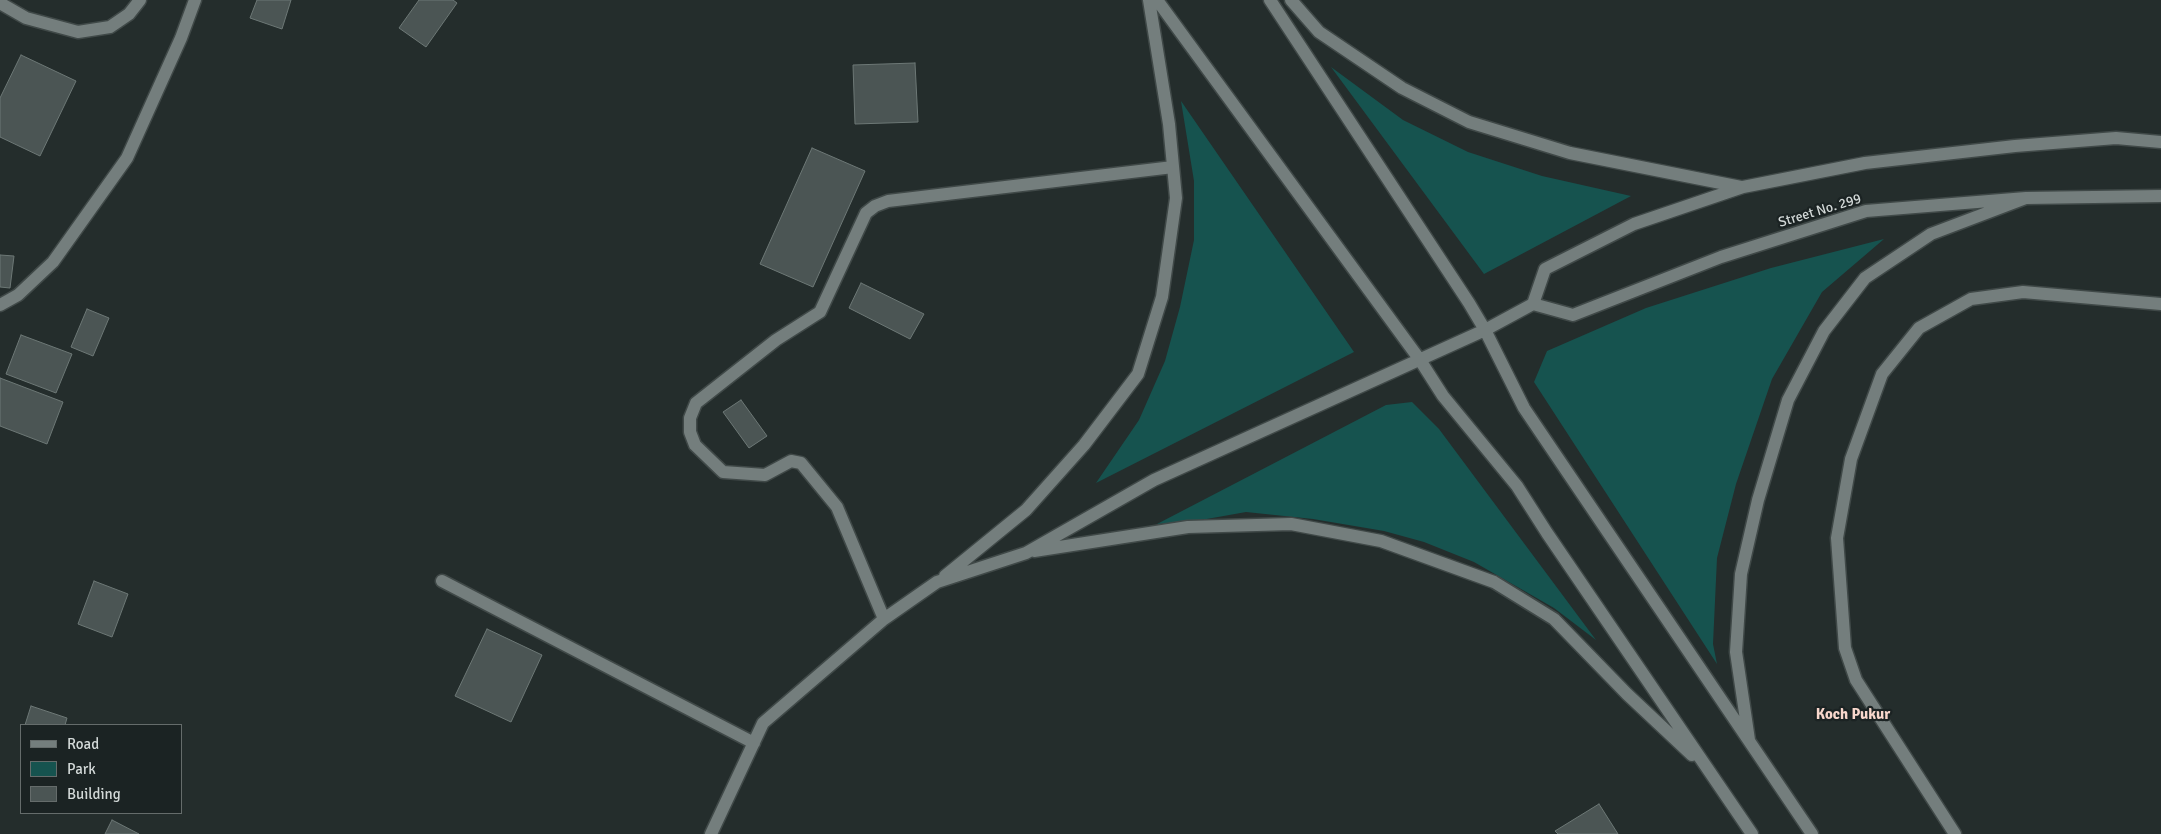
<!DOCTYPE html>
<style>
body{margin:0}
#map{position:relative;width:2161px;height:834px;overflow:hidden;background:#242d2c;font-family:Signika,sans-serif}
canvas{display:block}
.legend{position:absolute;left:20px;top:724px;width:162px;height:90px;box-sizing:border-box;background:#1b2323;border:1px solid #656c6b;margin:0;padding:6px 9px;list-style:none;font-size:15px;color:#d3d9d8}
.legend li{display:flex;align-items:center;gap:10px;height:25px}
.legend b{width:25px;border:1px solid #656c6b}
</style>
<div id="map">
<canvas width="2161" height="834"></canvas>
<ul class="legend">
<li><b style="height:6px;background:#747e7d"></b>Road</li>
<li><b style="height:14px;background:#16534f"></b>Park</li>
<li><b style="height:14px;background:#4b5554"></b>Building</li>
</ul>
</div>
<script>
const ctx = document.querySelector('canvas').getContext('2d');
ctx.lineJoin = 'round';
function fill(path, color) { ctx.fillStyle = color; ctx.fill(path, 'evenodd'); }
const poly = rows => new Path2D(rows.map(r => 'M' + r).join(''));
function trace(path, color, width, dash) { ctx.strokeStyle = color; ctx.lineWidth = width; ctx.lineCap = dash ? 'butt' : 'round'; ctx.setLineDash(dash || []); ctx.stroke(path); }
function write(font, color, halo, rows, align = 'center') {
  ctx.font = font + ' Signika,sans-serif'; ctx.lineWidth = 4.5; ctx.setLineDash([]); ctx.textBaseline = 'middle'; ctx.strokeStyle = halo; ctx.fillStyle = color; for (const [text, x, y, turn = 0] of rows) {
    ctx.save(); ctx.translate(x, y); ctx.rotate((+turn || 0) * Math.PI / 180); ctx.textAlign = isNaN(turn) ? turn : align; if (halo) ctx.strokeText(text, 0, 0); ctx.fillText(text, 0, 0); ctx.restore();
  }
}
fill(poly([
 [1331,67,1403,120,1468,152,1542,176,1631,196,1484,274],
 [1181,101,1354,352,1096,483,1139,420,1165,361,1180,307,1194,240,1194,181],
 [1884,239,1822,292,1772,379,1736,484,1717,558,1713,644,1717,664,1534,382,1547,351,1646,308,1771,268],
 [1412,402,1439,429,1596,640,1554,608,1474,562,1424,542,1384,531,1313,519,1246,512,1190,522,1157,524,1386,405]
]), '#16534f');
const building = poly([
 [257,0,291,0,282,29,250,18,257,0],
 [419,0,453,0,457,3,426,47,399,28,419,0],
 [21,55,76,81,40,156,0,137,0,98,21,55],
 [915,63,918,122,855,124,853,65,915,63],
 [812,148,865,171,813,287,760,264,812,148],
 [0,255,14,256,10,288,0,287,0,255],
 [861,283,924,314,910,339,849,308,861,283],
 [87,309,109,318,93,356,71,347,87,309],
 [21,335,72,354,56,393,6,374,21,335],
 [0,378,63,402,47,444,0,426,0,378],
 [741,400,767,436,749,448,723,412,741,400],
 [94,581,128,594,112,637,78,624,94,581],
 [487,629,542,655,511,722,455,696,487,629],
 [31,706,67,718,65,725,25,725,31,706],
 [1599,804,1618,834,1558,834,1555,831,1599,804],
 [112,820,139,834,105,834,112,820]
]);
fill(building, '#4b5554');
trace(building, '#6d7876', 1);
const minor = poly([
 [1157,0,1420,360,1443,396,1517,486,1547,533,1752,834],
 [1270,0,1469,303,1485,330,1524,408,1812,834],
 [1291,0,1319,32,1402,88,1469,122,1570,153,1741,187],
 [0,3,26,18,78,32,110,27,129,14,140,0],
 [1533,304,1573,315,1721,257,1866,211,2026,198,2161,196],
 [0,305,18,295,53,262,127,158,181,38,195,0],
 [1034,551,1188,527,1291,524,1381,541,1494,582,1554,619,1627,694,1692,755],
 [945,576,1026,510,1084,445,1138,374,1162,297,1176,198,1169,124,1149,0],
 [442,581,754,743],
 [884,619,837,507,801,463,791,461,765,475,723,472,695,445,690,432,690,418,696,403,776,340,820,312,866,213,875,206,888,201,1173,167],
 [1749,740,1736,652,1741,574,1758,500,1788,400,1824,331,1865,278,1931,234,2026,198],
 [711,834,763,723,884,619,937,582,1026,553,1154,480,1485,330,1533,304,1545,269,1634,224,1743,187,1865,163,2015,146,2116,138,2161,142],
 [1955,834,1856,680,1845,648,1837,538,1851,459,1882,374,1919,328,1971,299,2023,292,2161,304]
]);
trace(minor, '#404948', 15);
trace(minor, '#747e7d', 12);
write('14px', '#d3d9d8', '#1b2323', [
 ["Street No. 299",1820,211,-17]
]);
write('bold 15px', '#f8d7cc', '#1b2323', [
 ["Koch Pukur",1853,715]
]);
</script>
